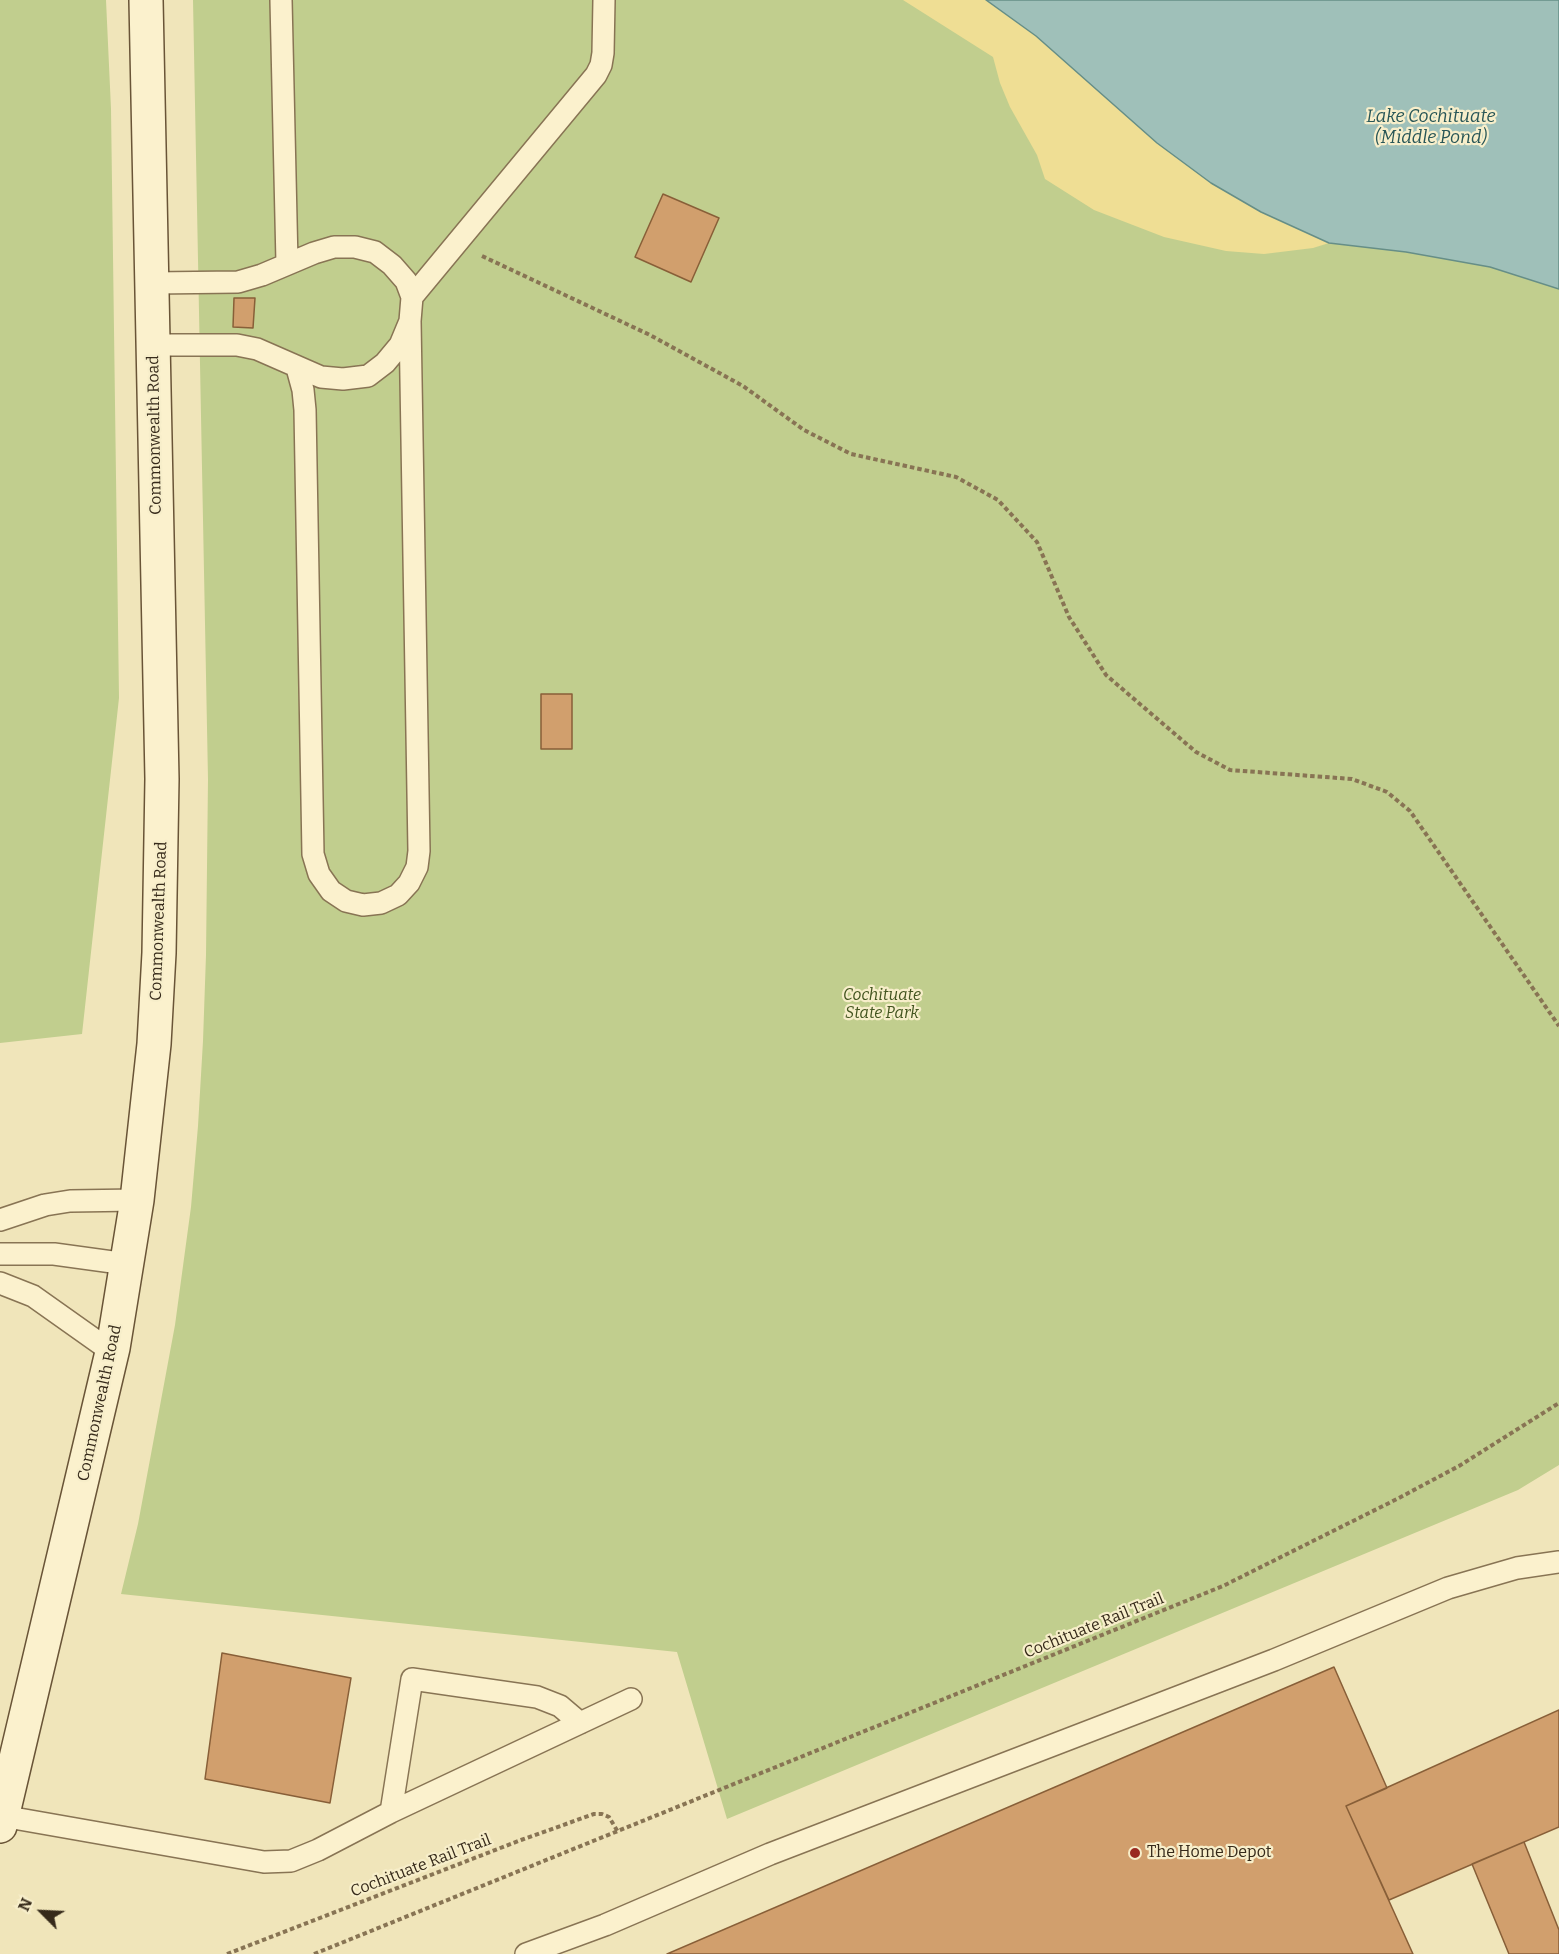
<!DOCTYPE html>
<style>
body{margin:0}
#map{position:relative;width:1559px;height:1954px;overflow:hidden;background:#f0e5ba;font-family:Bitter,serif}
canvas{display:block}
.north{position:absolute;left:12px;top:1882px;width:60px;height:60px;-webkit-text-stroke:4px #f7eeca;paint-order:stroke;rotate:294deg;font-size:16px;font-weight:700;line-height:24px;text-align:center;color:#362a1a}
.north::after{content:'';display:block;margin:auto;width:21px;height:27px;background:#362a1a;clip-path:polygon(50% 0,100% 100%,50% 72%,0 100%)}
</style>
<div id="map">
<canvas width="1559" height="1954"></canvas>
<div class="north">N</div>
</div>
<script>
const ctx = document.querySelector('canvas').getContext('2d');
ctx.lineJoin = 'round';
function fill(path, color) { ctx.fillStyle = color; ctx.fill(path, 'evenodd'); }
const poly = rows => new Path2D(rows.map(r => 'M' + r).join(''));
function trace(path, color, width, dash) { ctx.strokeStyle = color; ctx.lineWidth = width; ctx.lineCap = dash ? 'butt' : 'round'; ctx.setLineDash(dash || []); ctx.stroke(path); }
function write(font, color, halo, rows, align = 'center') {
  ctx.font = font + ' Bitter,serif'; ctx.lineWidth = 4.5; ctx.setLineDash([]); ctx.textBaseline = 'middle'; ctx.strokeStyle = halo; ctx.fillStyle = color; for (const [text, x, y, turn = 0] of rows) {
    ctx.save(); ctx.translate(x, y); ctx.rotate((+turn || 0) * Math.PI / 180); ctx.textAlign = isNaN(turn) ? turn : align; if (halo) ctx.strokeText(text, 0, 0); ctx.fillText(text, 0, 0); ctx.restore();
  }
}
fill(poly([
 [0,0,106,0,111,109,119,698,82,1034,0,1043],
 [193,0,1559,0,1559,1465,1518,1490,727,1819,677,1652,121,1594,138,1524,175,1325,191,1207,198,1126,203,1041,206,955,208,779]
]), '#c1ce8e');
fill(poly([
 [903,0,986,0,1036,36,1157,143,1211,183,1261,212,1329,243,1313,248,1264,254,1226,251,1164,237,1094,210,1045,179,1037,155,1010,107,1000,83,993,57]
]), '#efde94');
const water = poly([
 [986,0,1559,0,1559,289,1490,267,1406,252,1329,243,1261,212,1211,183,1157,143,1036,36,986,0]
]);
fill(water, '#9fc0b9');
trace(water, '#668e87', 1.5);
const building = poly([
 [663,194,719,218,691,282,635,257,663,194],
 [234,298,255,298,253,328,233,327,234,298],
 [541,694,572,694,572,749,541,749,541,694],
 [222,1653,351,1678,330,1803,205,1779,222,1653],
 [1334,1667,1387,1788,1346,1806,1413,1954,667,1954,1334,1667],
 [1559,1710,1559,1827,1389,1900,1346,1806,1559,1710],
 [1524,1842,1559,1930,1559,1954,1509,1954,1472,1864,1524,1842]
]);
fill(building, '#d19f6d');
trace(building, '#885f38', 1.5);
const service = poly([
 [281,0,287,263],
 [153,283,238,282,262,275,314,253,334,247,355,247,375,252,392,265,406,281,412,297,410,321,400,345,385,363,368,376,343,379,321,377,257,349,237,345,154,345],
 [412,297,596,75,601,65,603,53,604,0],
 [297,368,303,390,305,410,313,854,319,874,331,891,346,901,363,905,381,903,398,895,409,883,417,867,419,851,410,321],
 [0,1220,45,1205,70,1201,137,1200],
 [0,1254,54,1254,127,1264],
 [0,1283,33,1296,112,1352],
 [391,1812,412,1679,537,1697,560,1706,580,1723],
 [2,1816,264,1862,291,1861,318,1850,391,1812,631,1699],
 [526,1954,605,1925,770,1854,1274,1660,1448,1588,1517,1568,1559,1562]
]);
const secondary = poly([
 [0,1826,113,1348,137,1200,154,1044,159,953,162,779,146,0]
]);
trace(service, '#887454', 24);
trace(secondary, '#695437', 36);
trace(poly([
 [482,256,650,335,743,386,804,430,851,454,956,477,998,500,1037,542,1069,617,1106,675,1196,752,1230,770,1352,779,1387,792,1410,811,1559,1026],
 [227,1954,521,1840,594,1814,602,1814,609,1817,618,1832],
 [314,1954,1223,1586,1397,1499,1459,1466,1559,1403]
]), '#887454', 4, [4.5, 3]);
trace(service, '#fbf1cd', 21);
trace(secondary, '#fbf1cd', 33);
for (const [x, y, r, color] of [
 [1135,1853,6,"#9a2920"]
]) { const dot = new Path2D(); dot.arc(x, y, r, 0, 2 * Math.PI); ctx.fillStyle = color; ctx.fill(dot); trace(dot, '#f7eeca', 2); }
write('16px', '#362a1a', '#f7eeca', [
 ["Commonwealth Road",155,435,-91],
 ["Commonwealth Road",159,921,-88],
 ["Commonwealth Road",100,1403,-78],
 ["Cochituate Rail Trail",1094,1626,-22],
 ["Cochituate Rail Trail",421,1866,-21]
]);
write('italic 16px', '#42541f', '#f7eeca', [
 ["Cochituate",882,996],
 ["State Park",882,1014]
]);
write('16px', '#362a1a', '#f7eeca', [
 ["The Home Depot",1147,1853]
], 'left');
write('italic 18px', '#285657', '#f7eeca', [
 ["Lake Cochituate",1431,117],
 ["(Middle Pond)",1431,138]
]);
</script>
